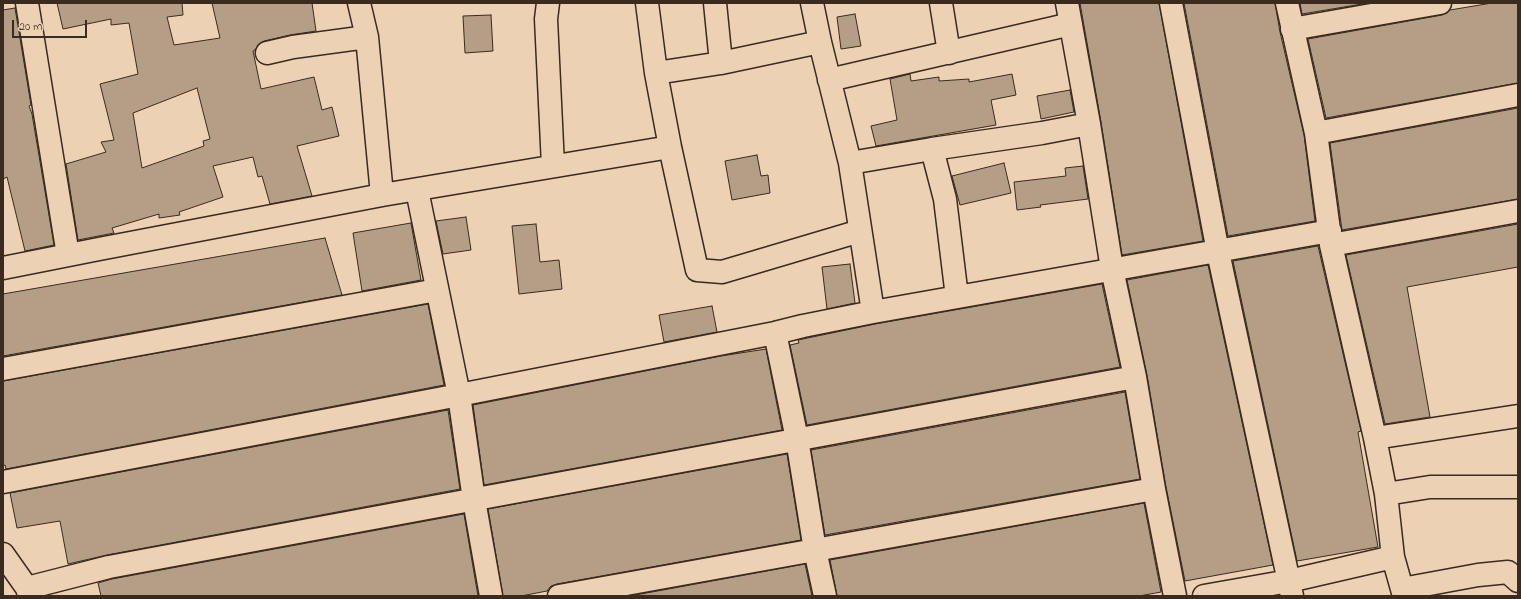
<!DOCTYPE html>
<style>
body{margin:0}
#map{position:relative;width:1521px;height:599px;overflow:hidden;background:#edd1b4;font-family:"Indie Flower",sans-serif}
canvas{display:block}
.frame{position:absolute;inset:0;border:4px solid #3b2a1e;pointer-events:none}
.scale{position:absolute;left:12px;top:20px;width:75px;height:18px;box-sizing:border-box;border:2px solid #3b2a1e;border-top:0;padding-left:5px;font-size:12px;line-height:14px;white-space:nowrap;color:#3b2a1e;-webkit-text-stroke:3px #edd1b4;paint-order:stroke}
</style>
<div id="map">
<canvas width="1521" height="599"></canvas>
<div class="frame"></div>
<div class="scale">20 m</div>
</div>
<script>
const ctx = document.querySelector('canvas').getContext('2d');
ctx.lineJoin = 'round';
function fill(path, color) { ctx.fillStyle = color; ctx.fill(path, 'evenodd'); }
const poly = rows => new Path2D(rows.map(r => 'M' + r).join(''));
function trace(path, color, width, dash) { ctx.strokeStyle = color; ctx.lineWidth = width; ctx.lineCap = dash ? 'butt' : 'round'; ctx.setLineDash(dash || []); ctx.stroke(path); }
const building = poly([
 [57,3,182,3,183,15,167,17,174,45,220,38,212,3,312,3,316,31,290,35,264,41,259,44,255,50,253,51,261,89,314,77,322,110,332,107,339,136,297,146,312,196,270,204,262,176,258,177,253,157,213,166,223,197,179,212,180,215,159,218,159,214,112,228,114,233,78,240,66,164,106,152,101,142,114,140,100,84,138,74,129,23,111,25,111,19,63,29,57,3],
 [197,88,210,139,203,141,204,146,142,168,133,113,197,88],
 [1080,3,1159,3,1203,241,1122,255,1101,122,1080,3],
 [1184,3,1275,3,1280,32,1304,135,1315,221,1228,236,1184,3],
 [1300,3,1368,3,1302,14,1300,3],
 [1492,3,1518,3,1518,83,1326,118,1308,39,1442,15,1450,10,1492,3],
 [15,8,31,105,29,106,32,114,54,245,25,251,7,177,3,179,3,10,15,8],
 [855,14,861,46,841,49,837,17,855,14],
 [491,15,493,51,465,53,463,16,491,15],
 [910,74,911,81,939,77,939,81,969,79,969,82,1012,74,1016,95,991,100,996,125,876,146,871,126,897,120,890,79,910,74],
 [1070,90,1074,112,1041,119,1037,96,1070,90],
 [1518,108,1518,199,1342,230,1330,143,1518,108],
 [757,155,761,176,768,175,770,193,732,200,725,161,757,155],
 [1004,163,1011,193,960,205,952,176,1004,163],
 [1083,166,1088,199,1040,205,1041,207,1017,210,1014,182,1066,176,1065,168,1083,166],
 [466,217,471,250,443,254,436,221,466,217],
 [411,223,421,280,362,291,353,233,411,223],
 [536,224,540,262,559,260,562,289,519,294,512,226,536,224],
 [1518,224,1518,267,1407,287,1430,417,1385,424,1346,255,1518,224],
 [325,238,342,295,3,356,3,294,325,238],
 [1318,246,1361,431,1358,432,1378,547,1297,561,1233,261,1318,246],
 [850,264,855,303,827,309,822,267,850,264],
 [1208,265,1273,565,1185,581,1166,487,1147,375,1127,280,1208,265],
 [1102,284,1120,367,807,425,790,345,799,343,798,340,875,324,1102,284],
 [428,304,444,385,6,469,5,465,3,466,3,381,428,304],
 [712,306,717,332,664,342,659,315,712,306],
 [766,349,782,430,484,485,473,405,721,356,766,349],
 [1125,392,1140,479,825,535,811,450,1125,392],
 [448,410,460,489,107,555,68,564,60,521,17,528,10,493,448,410],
 [787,454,801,540,557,584,551,586,547,591,521,596,503,596,488,509,787,454],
 [1144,503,1161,592,1139,596,837,596,830,560,1144,503],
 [464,514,478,596,101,596,98,583,112,579,464,514],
 [805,564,812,596,630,596,805,564]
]);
fill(building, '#b59e86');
trace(building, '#3b2a1e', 1);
const minor = poly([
 [27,3,68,255],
 [359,3,367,37,382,195],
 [548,3,546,19,553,166],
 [647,3,656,73,670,147,697,270,722,272,860,231],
 [715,3,721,63],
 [812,3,820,42,850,163,873,312],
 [941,3,949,53],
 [1067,3,1089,124,1112,269,1135,377,1154,489,1175,596],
 [1171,3,1218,252,1292,596],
 [1287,3,1316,133,1331,245,1375,438,1386,494,1393,557,1404,596],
 [1292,29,1440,3],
 [267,53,293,47,367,37],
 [656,73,721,63,820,42],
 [829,80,1071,24],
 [1316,133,1518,95],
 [932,149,1042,133,1089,124],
 [850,163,932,149,945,199,957,297],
 [417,190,459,395,474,500,491,596],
 [1331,245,1518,211],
 [3,268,99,249,382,195,670,147],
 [775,333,797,439,815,550,825,596],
 [3,369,437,290],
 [1375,438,1518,416],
 [3,482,459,395,775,333,803,326,873,312,1330,231],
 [1386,494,1430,487,1518,487],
 [3,554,27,588,29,596],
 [27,588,109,567,1135,377],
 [1402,589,1478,575,1508,572,1518,581],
 [559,596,1154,489],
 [1204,596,1289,581,1393,557]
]);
trace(minor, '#3b2a1e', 25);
trace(minor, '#edd1b4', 22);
</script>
